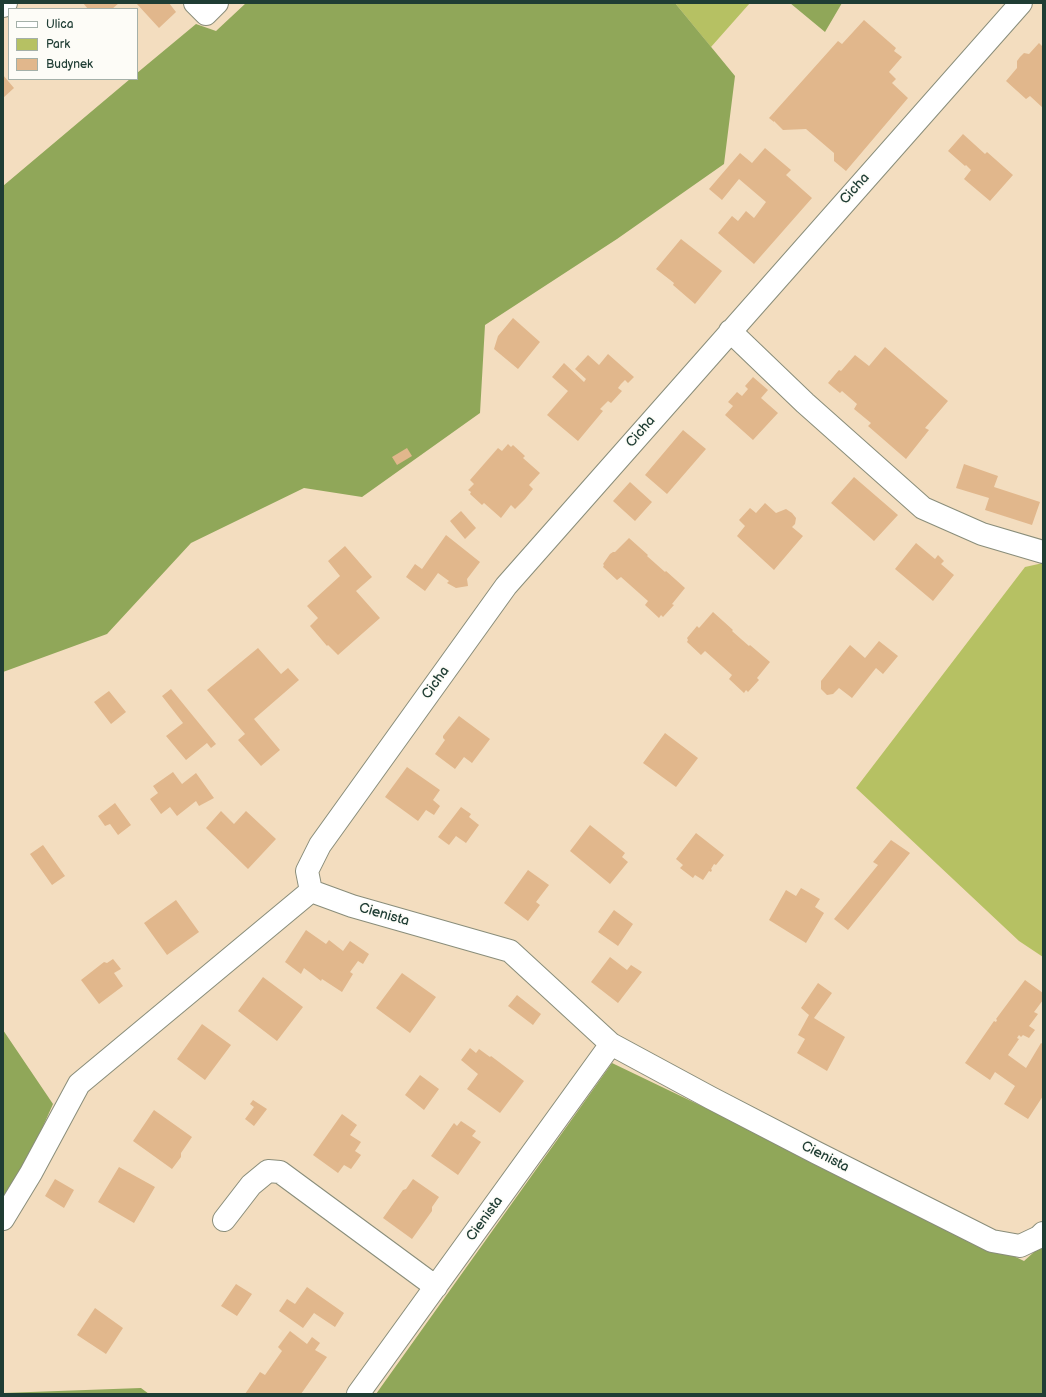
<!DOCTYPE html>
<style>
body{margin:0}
#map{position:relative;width:1046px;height:1397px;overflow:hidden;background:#f3ddbf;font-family:"Balsamiq Sans",sans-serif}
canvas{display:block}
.frame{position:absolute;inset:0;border:4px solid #1f3d34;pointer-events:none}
.legend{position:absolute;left:8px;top:8px;width:130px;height:72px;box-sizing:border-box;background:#fdfcf7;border:1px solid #a4b0a9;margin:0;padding:5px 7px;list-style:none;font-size:12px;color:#1f3d34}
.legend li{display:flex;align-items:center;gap:8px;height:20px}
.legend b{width:20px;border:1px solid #a4b0a9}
</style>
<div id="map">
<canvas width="1046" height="1397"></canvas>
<div class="frame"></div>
<ul class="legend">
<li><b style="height:5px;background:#fff"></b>Ulica</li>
<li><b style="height:11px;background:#b6c163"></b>Park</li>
<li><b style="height:11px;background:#e1b78c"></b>Budynek</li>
</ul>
</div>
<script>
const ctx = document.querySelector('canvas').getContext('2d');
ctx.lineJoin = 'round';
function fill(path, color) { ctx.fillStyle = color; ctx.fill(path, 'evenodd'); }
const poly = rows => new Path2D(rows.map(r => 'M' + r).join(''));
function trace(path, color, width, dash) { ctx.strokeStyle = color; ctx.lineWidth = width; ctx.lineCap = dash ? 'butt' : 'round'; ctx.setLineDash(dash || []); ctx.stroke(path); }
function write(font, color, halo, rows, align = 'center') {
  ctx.font = font + ' "Balsamiq Sans",sans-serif'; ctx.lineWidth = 3; ctx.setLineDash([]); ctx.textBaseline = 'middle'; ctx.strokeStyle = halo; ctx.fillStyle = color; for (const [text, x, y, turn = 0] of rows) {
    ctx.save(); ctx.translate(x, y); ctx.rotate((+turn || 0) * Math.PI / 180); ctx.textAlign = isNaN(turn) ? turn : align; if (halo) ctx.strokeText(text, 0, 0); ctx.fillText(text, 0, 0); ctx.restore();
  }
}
fill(poly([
 [675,3,750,3,711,47],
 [1043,563,1043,957,1019,941,856,788,1025,567]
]), '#b6c163');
fill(poly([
 [246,3,675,3,735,76,724,164,617,239,485,325,480,413,362,497,304,488,191,543,107,634,3,672,3,186,130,79,137,79,137,73,196,24,216,31],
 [790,3,842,3,825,32],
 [3,1030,53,1104,3,1216],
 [612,1063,1024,1261,1043,1244,1043,1394,376,1394],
 [141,1388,149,1394,3,1394,3,1393]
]), '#90a759');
fill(poly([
 [83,3,119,3,112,9,94,9,93,8,88,9],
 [136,3,169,3,176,12,159,28],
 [864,20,896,48,894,51,902,57,889,72,896,79,892,83,908,98,846,171,834,161,834,153,806,129,783,130,774,121,774,122,769,118,838,41,842,44],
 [1039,43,1043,47,1043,108,1030,96,1026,99,1006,81,1017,68,1017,61,1020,57,1024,53,1029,54],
 [3,75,14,88,3,98],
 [963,134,985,154,987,152,1013,175,990,201,964,179,971,170,966,165,965,166,948,151],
 [765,148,791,170,786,175,812,198,754,264,718,233,732,216,738,221,746,211,754,218,766,202,739,179,722,200,709,189,740,153,752,163],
 [681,239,722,271,695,304,673,285,674,283,656,269],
 [513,318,540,342,518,369,494,349,498,336],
 [885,347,948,401,925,428,929,430,906,459,868,426,871,423,854,409,857,404,842,391,840,393,828,383,839,370,841,371,855,355,869,366],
 [608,354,634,377,628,383,625,380,621,384,618,388,622,391,611,403,608,401,600,409,603,411,578,441,547,415,568,391,552,377,564,363,584,382,586,379,575,369,588,355,599,365],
 [753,377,768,390,761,398,778,413,753,440,725,415,733,406,728,402,737,392,742,396,748,389,745,386],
 [683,430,706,449,667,494,645,475],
 [508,444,511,447,513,445,525,456,523,458,540,473,529,485,533,489,525,499,515,509,511,505,501,518,484,503,482,505,470,494,471,492,468,490,474,484,470,480,498,448,502,451],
 [407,448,412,456,397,465,392,457],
 [964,464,998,476,994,487,1040,502,1032,525,985,510,989,498,956,488],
 [854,477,898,515,874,541,831,503],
 [630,482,652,502,635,521,613,501],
 [765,503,776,513,786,509,792,513,796,518,795,524,792,527,803,536,774,570,737,536,745,526,739,520,750,508,756,513],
 [461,511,476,528,465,539,450,521],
 [446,535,480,562,467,579,468,586,456,588,447,583,449,581,438,573,425,591,406,577,415,564,422,569],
 [629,538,648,555,647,556,665,572,666,571,685,588,672,604,674,605,663,617,661,615,659,618,645,605,648,601,621,577,617,580,603,567,604,565,603,564,610,554,613,552,615,552],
 [916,543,935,559,938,555,944,561,941,564,954,575,933,601,895,569],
 [345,546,372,577,356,591,380,618,338,655,328,645,327,646,310,626,318,618,307,606,340,576,328,561],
 [713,612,733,630,732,631,741,639,749,646,750,645,770,662,757,678,759,680,748,692,746,690,744,693,729,679,732,675,705,651,701,655,687,642,688,640,687,638,697,626,699,628],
 [879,641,898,656,883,674,876,668,852,698,839,688,833,694,827,695,821,689,821,681,850,645,865,658],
 [258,648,281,674,288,668,299,680,254,719,280,750,261,766,238,740,245,734,207,690],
 [171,689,216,744,211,748,207,743,186,760,166,736,183,723,162,696],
 [109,691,126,712,111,724,94,702],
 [459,716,490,739,472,763,464,757,455,769,435,754,445,740,443,738,443,736],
 [665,733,698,758,676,787,643,763],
 [407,767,440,790,433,800,440,806,434,815,426,810,418,821,385,797],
 [173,772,182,784,196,773,214,798,199,806,196,801,177,816,170,807,161,814,150,799,158,793,153,786],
 [115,803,131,825,118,835,110,824,105,826,98,816],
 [461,807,471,814,469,817,479,825,466,843,456,836,449,845,438,837],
 [221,811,234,824,246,811,276,839,248,869,206,828],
 [590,825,625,853,622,857,628,862,610,884,570,851],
 [696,833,724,855,716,865,714,864,711,869,712,870,711,872,709,871,703,880,695,875,693,878,680,868,683,865,676,859],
 [891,840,910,853,848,930,834,919,878,865,873,862],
 [43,845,65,876,52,885,30,854],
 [528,870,549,885,536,902,540,905,528,921,504,903],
 [801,888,820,899,815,907,824,913,806,943,769,920,786,890,796,896],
 [176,900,199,932,167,955,144,923],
 [614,910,633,924,618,946,598,932],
 [306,930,326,944,329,940,343,951,350,941,369,954,363,964,358,961,350,972,353,974,342,992,322,979,321,981,304,968,301,974,285,962],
 [610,957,627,970,631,965,642,972,618,1003,591,982],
 [113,959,121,969,114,973,123,986,99,1004,81,980,104,962,107,963],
 [402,973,436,997,410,1033,376,1008],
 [263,977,303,1007,277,1041,238,1011],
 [1025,980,1043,993,1043,1000,1034,1012,1038,1014,1029,1026,1035,1030,1029,1038,1023,1035,1021,1037,1019,1035,1017,1038,1019,1039,1008,1055,1026,1068,1041,1043,1043,1044,1043,1096,1028,1119,1004,1104,1015,1086,995,1072,990,1080,965,1063,994,1021,996,1022,997,1020,996,1019],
 [818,983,832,993,814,1018,845,1037,827,1071,797,1053,805,1039,798,1035,809,1015,801,1008],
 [517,995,541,1014,533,1025,508,1006],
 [202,1024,231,1045,205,1080,177,1059],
 [470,1048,476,1053,479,1049,490,1057,491,1056,524,1081,500,1113,467,1089,478,1074,461,1060],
 [420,1075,439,1089,424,1110,405,1095],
 [253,1100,267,1109,254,1126,245,1119,254,1107,250,1104],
 [154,1110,192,1137,181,1153,181,1157,172,1169,133,1141],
 [342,1114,357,1125,350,1135,361,1142,355,1151,361,1155,351,1169,344,1165,338,1173,313,1155],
 [461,1121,476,1131,472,1136,481,1142,458,1175,431,1156,454,1123,457,1126],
 [119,1167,155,1187,134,1223,98,1202],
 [55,1179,74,1190,64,1208,45,1196],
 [413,1179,439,1197,432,1207,432,1211,412,1239,383,1218,403,1190,406,1189],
 [236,1284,252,1294,237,1316,221,1306],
 [307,1287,344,1313,335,1327,314,1313,303,1328,279,1311,287,1299,295,1304],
 [95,1308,123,1328,106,1354,77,1335],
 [290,1331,307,1344,312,1337,320,1343,315,1350,327,1357,301,1394,245,1394,260,1372,265,1375,282,1351,278,1347]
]), '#e1b78c');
const minor = poly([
 [195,3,206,14,217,3],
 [3,6,6,3],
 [730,331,805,403,923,508,982,534,1043,552],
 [311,891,307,871,320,845,506,586,1021,3],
 [311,891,352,906,510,951,611,1044,711,1098,817,1153,992,1241,1020,1246,1039,1237,1043,1233],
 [3,1219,31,1173,79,1084,311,891],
 [224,1220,251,1185,268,1171,280,1172,436,1287],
 [358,1394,611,1044]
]);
trace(minor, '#898d7a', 24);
trace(minor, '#fff', 22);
write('14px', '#1f3d34', '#fdfcf7', [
 ["Cicha",855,189,-48],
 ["Cicha",641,432,-49],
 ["Cicha",436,683,-54],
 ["Cienista",384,915,16],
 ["Cienista",825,1157,27],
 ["Cienista",485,1219,-54]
]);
</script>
